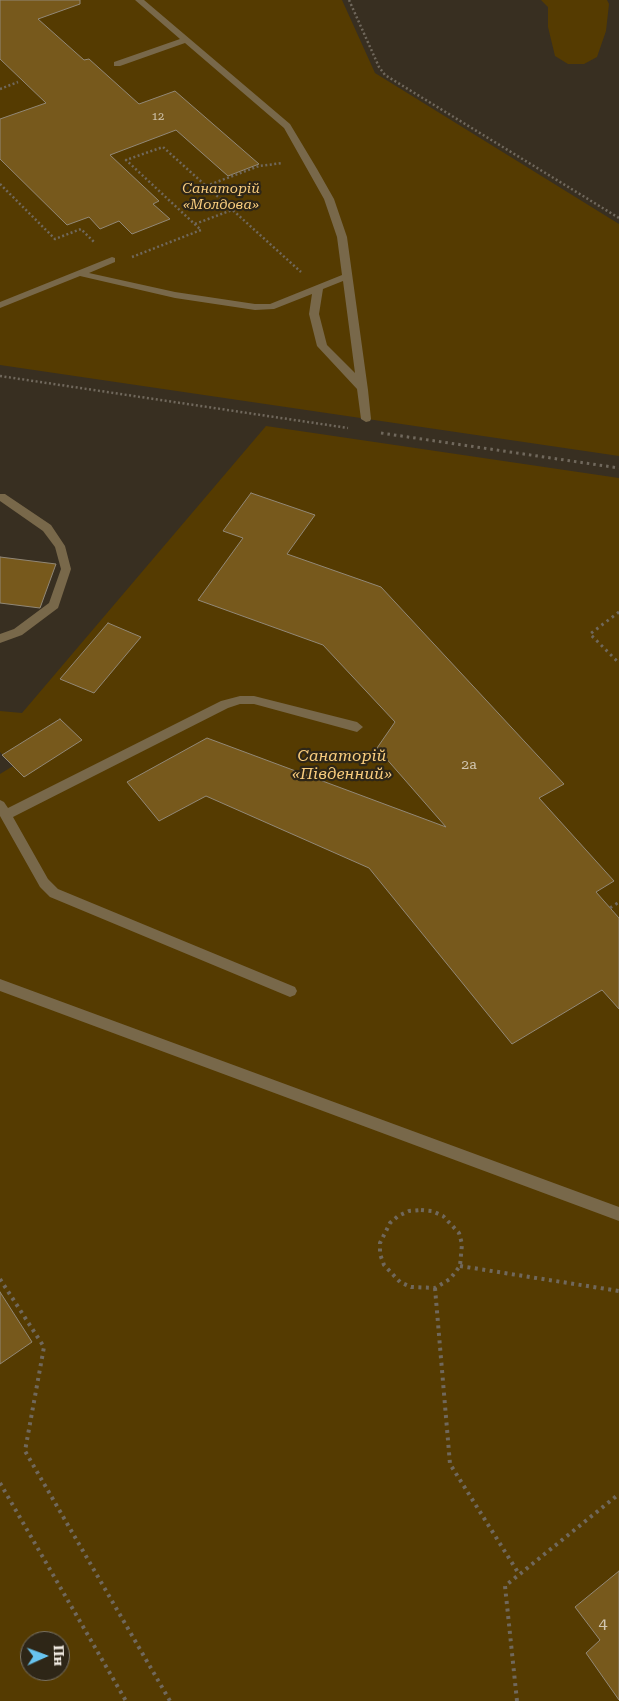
<!DOCTYPE html>
<meta charset="utf-8">
<style>
body{margin:0}
#map{position:relative;width:619px;height:1701px;overflow:hidden;background:#382f21;font-family:"Roboto Serif",serif}
canvas{display:block}
.north{position:absolute;left:20px;top:1631px;width:50px;height:50px;box-sizing:border-box;background:#2e2617;border:1px solid #7c7568;border-radius:50%;rotate:88deg;font-size:14px;font-weight:700;line-height:20px;text-align:center;color:#f1ebe2}
.north::after{content:'';display:block;margin:auto;width:18px;height:22px;background:#68c4f0;clip-path:polygon(50% 0,100% 100%,50% 72%,0 100%)}
</style>
<div id="map">
<canvas width="619" height="1701"></canvas>
<div class="north">Пн</div>
</div>
<script>
const ctx = document.querySelector('canvas').getContext('2d');
ctx.lineJoin = 'round';
function fill(path, color) { ctx.fillStyle = color; ctx.fill(path, 'evenodd'); }
const poly = rows => new Path2D(rows.map(r => 'M' + r).join(''));
function trace(path, color, width, dash) { ctx.strokeStyle = color; ctx.lineWidth = width; ctx.lineCap = dash ? 'butt' : 'round'; ctx.setLineDash(dash || []); ctx.stroke(path); }
function write(font, color, halo, rows, align = 'center') {
  ctx.font = font + ' "Roboto Serif",serif'; ctx.lineWidth = 4.5; ctx.setLineDash([]); ctx.textBaseline = 'middle'; ctx.strokeStyle = halo; ctx.fillStyle = color; for (const [text, x, y, turn = 0] of rows) {
    ctx.save(); ctx.translate(x, y); ctx.rotate((+turn || 0) * Math.PI / 180); ctx.textAlign = isNaN(turn) ? turn : align; if (halo) ctx.strokeText(text, 0, 0); ctx.fillText(text, 0, 0); ctx.restore();
  }
}
fill(poly([
 [0,0,342,0,375,73,619,224,619,456,0,365],
 [541,0,607,0,609,4,606,31,597,57,584,64,568,64,555,56,548,27,548,7],
 [266,426,619,478,619,1701,0,1701,0,774,13,766,0,752,0,711,22,713],
 [30,1641,60,1641,60,1671,30,1671]
]), '#553b01');
const building = poly([
 [0,0,80,0,80,4,38,19,84,60,89,59,139,104,175,91,259,164,228,176,176,130,110,155,159,201,153,204,170,219,132,234,119,221,100,229,89,217,67,225,0,159,0,119,46,103,0,59,0,0],
 [251,493,315,515,287,554,381,587,564,784,539,798,614,881,596,892,619,918,619,1009,602,990,512,1044,369,868,206,796,159,821,127,782,207,738,446,827,377,748,395,722,323,645,198,600,243,538,223,531,251,493],
 [0,557,56,564,40,608,0,603,0,557],
 [108,623,141,637,94,693,60,679,108,623],
 [60,719,82,740,24,777,2,755,60,719],
 [0,1292,32,1342,0,1364,0,1292],
 [619,1571,619,1700,586,1653,600,1640,575,1607,619,1571]
]);
fill(building, '#77591c');
trace(building, '#928877', 1);
trace(poly([
 [349,0,379,67,385,75,619,218],
 [0,89,18,82],
 [0,184,55,239,81,229,95,243],
 [206,186,259,166,283,163],
 [195,224,232,210],
 [132,257,201,230,126,160,163,147,301,272],
 [0,376,348,428]
]), '#70685c', 2.5, [2, 2.5]);
trace(poly([
 [381,433,619,468],
 [619,612,590,634,619,663],
 [610,908,619,902]
]), '#70685c', 3, [2.5, 4]);
trace(poly([
 [421,1210,432,1211,443,1216,459,1233,462,1244,460,1266,450,1279,435,1288,411,1287,400,1282,384,1265,380,1254,380,1243,390,1223,398,1216,409,1211,421,1210],
 [460,1266,619,1291],
 [0,1279,44,1347,25,1451,170,1701],
 [435,1288,450,1464,519,1574],
 [0,1483,126,1701],
 [517,1701,505,1586,619,1494]
]), '#70685c', 4, [3, 4.5]);
fill(poly([
 [135,0,144,0,290,124,317,169,334,199,347,237,368,390,371,419,370,421,366,422,361,419,357,389,317,346,309,314,312,294,274,309,255,310,175,298,80,276,0,308,0,302,112,257,115,258,115,262,89,273,175,292,255,304,270,304,342,275,337,237,324,199,284,128,185,43,120,66,114,66,114,62,180,39,135,0],
 [343,281,355,373,327,345,319,314,323,289,343,281],
 [0,494,5,494,51,525,65,546,71,569,58,608,22,635,0,643,0,634,14,629,49,603,61,569,55,547,43,531,0,501,0,494],
 [240,696,254,696,357,722,363,727,357,732,254,704,240,704,228,708,13,817,48,879,58,889,295,987,297,991,295,995,290,997,50,897,40,887,0,816,0,800,4,802,8,808,221,701,240,696],
 [0,979,619,1207,619,1221,0,991,0,979]
]), '#78684a');
write('11px', '#d2c6b0', null, [
 ["12",158,117]
]);
write('italic 14px', '#f9cd7e', '#2e2617', [
 ["Санаторій",221,189],
 ["«Молдова»",221,205]
]);
write('14px', '#d2c6b0', null, [
 ["2а",469,765]
]);
write('italic 16px', '#f9cd7e', '#2e2617', [
 ["Санаторій",342,756],
 ["«Південний»",342,774]
]);
write('16px', '#d2c6b0', null, [
 ["4",603,1624]
]);
</script>
